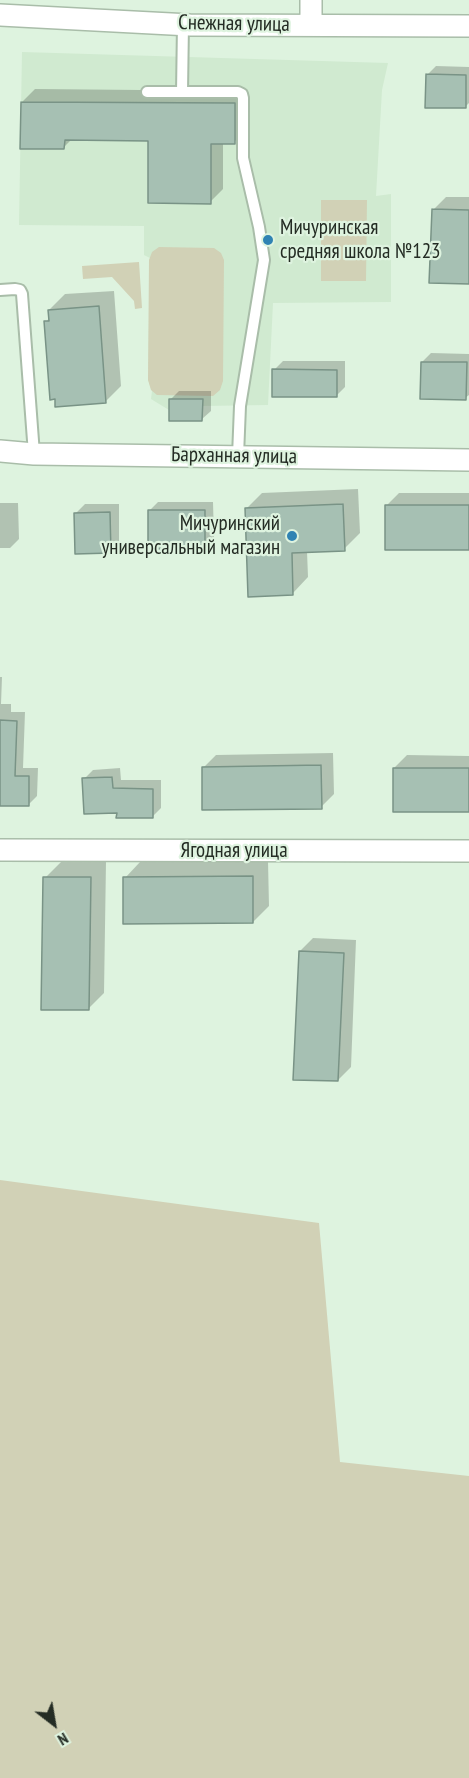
<!DOCTYPE html>
<meta charset="utf-8">
<style>
body{margin:0}
#map{position:relative;width:469px;height:1778px;overflow:hidden;background:#def3df;font-family:"PT Sans Narrow",sans-serif}
canvas{display:block}
.north{position:absolute;left:24px;top:1694px;width:60px;height:60px;-webkit-text-stroke:4px #def3df;paint-order:stroke;rotate:149deg;font-size:16px;font-weight:700;line-height:24px;text-align:center;color:#242c24}
.north::after{content:'';display:block;margin:auto;width:21px;height:27px;background:#242c24;clip-path:polygon(50% 0,100% 100%,50% 72%,0 100%)}
</style>
<div id="map">
<canvas width="469" height="1778"></canvas>
<div class="north">N</div>
</div>
<script>
const ctx = document.querySelector('canvas').getContext('2d');
ctx.lineJoin = 'round';
function fill(path, color) { ctx.fillStyle = color; ctx.fill(path, 'evenodd'); }
const poly = rows => new Path2D(rows.map(r => 'M' + r).join(''));
function trace(path, color, width, dash) { ctx.strokeStyle = color; ctx.lineWidth = width; ctx.lineCap = dash ? 'butt' : 'round'; ctx.setLineDash(dash || []); ctx.stroke(path); }
function write(font, color, halo, rows, align = 'center') {
  ctx.font = font + ' "PT Sans Narrow",sans-serif'; ctx.lineWidth = 4.5; ctx.setLineDash([]); ctx.textBaseline = 'middle'; ctx.strokeStyle = halo; ctx.fillStyle = color; for (const [text, x, y, turn = 0] of rows) {
    ctx.save(); ctx.translate(x, y); ctx.rotate((+turn || 0) * Math.PI / 180); ctx.textAlign = isNaN(turn) ? turn : align; if (halo) ctx.strokeText(text, 0, 0); ctx.fillText(text, 0, 0); ctx.restore();
  }
}
fill(poly([
 [22,52,388,63,382,90,376,196,391,194,391,302,273,303,268,405,203,406,202,399,169,399,169,410,151,399,152,391,148,380,150,258,144,255,144,226,19,225]
]), '#d0ead0');
fill(poly([
 [321,200,367,200,366,281,321,281],
 [159,247,214,248,221,253,224,260,223,381,220,390,213,396,157,395,151,390,148,380,149,260,152,252],
 [139,262,142,308,135,309,134,301,112,277,83,279,82,266],
 [0,1180,319,1223,340,1462,469,1476,469,1778,0,1778]
]), '#d1d1b6');
fill(poly([
 [436,66,469,67,469,103,465,107,427,75],
 [35,89,247,91,247,129,234,142,223,142,223,189,210,202,150,139,72,139,64,147,22,102],
 [446,197,469,197,469,283,433,210],
 [114,291,121,386,105,402,46,322,50,317,49,310,65,294],
 [431,353,469,354,469,395,465,398,422,362],
 [283,361,345,361,345,387,336,396,274,370],
 [179,391,211,391,211,411,202,419,171,399],
 [358,489,360,533,344,549,307,551,308,577,293,593,246,509,262,493],
 [399,493,469,493,469,549,386,506],
 [158,502,213,502,214,538,205,547,149,511],
 [0,503,18,503,19,539,10,548,0,548],
 [85,504,119,504,119,543,111,552,76,513],
 [0,677,2,677,1,704,11,704,11,712,25,712,23,768,38,768,37,796,28,805,0,804],
 [333,753,334,794,321,807,203,768,216,755],
 [407,755,469,756,469,811,394,768],
 [120,768,121,780,161,780,161,808,152,817,84,779,93,770],
 [268,861,269,906,253,922,125,878,140,862],
 [61,862,106,862,104,993,88,1009,45,878],
 [313,938,356,940,351,1067,338,1080,300,951]
]), '#0003');
const building = poly([
 [426,74,466,75,466,108,425,108,426,74],
 [21,102,235,103,235,144,211,144,211,204,148,203,148,141,65,140,64,149,20,149,21,102],
 [432,209,469,210,469,284,429,283,432,209],
 [99,306,106,403,55,407,55,399,50,400,44,321,49,321,48,310,99,306],
 [421,362,467,362,466,400,420,399,421,362],
 [272,369,337,370,337,397,272,397,272,369],
 [169,399,203,399,202,421,169,421,169,399],
 [343,504,345,551,292,553,293,595,248,597,245,508,343,504],
 [385,505,469,505,469,550,385,550,385,505],
 [148,510,205,510,205,549,148,549,148,510],
 [110,512,111,553,75,554,74,513,110,512],
 [0,720,17,721,15,776,29,776,29,806,0,806,0,720],
 [321,765,322,809,202,810,202,767,321,765],
 [393,768,469,768,469,812,393,812,393,768],
 [112,777,113,788,153,789,153,818,116,818,117,813,84,814,82,778,112,777],
 [253,876,253,923,123,924,123,877,253,876],
 [43,877,91,877,89,1010,41,1010,43,877],
 [299,951,344,953,338,1081,293,1080,299,951]
]);
fill(building, '#a6c0b3');
trace(building, '#799386', 1.5);
const lane = poly([
 [147,92,238,92,242,94,243,98,243,158,259,227,264,260,240,406,238,456],
 [182,92,183,24],
 [0,290,15,289,20,290,22,294,34,454]
]);
const street = poly([
 [0,15,190,25,469,26],
 [311,25,311,0],
 [0,451,34,454,469,460],
 [0,850,469,851]
]);
trace(lane, '#a9bda9', 14);
trace(street, '#a9bda9', 24);
trace(lane, '#fff', 10);
trace(street, '#fff', 21);
for (const [x, y, r, color] of [
 [268,240,6,"#3083b3"],
 [292,536,6,"#3083b3"]
]) { const dot = new Path2D(); dot.arc(x, y, r, 0, 2 * Math.PI); ctx.fillStyle = color; ctx.fill(dot); trace(dot, '#def3df', 2); }
write('21px', '#242c24', '#def3df', [
 ["Снежная улица",234,24,1],
 ["Барханная улица",234,456,1],
 ["Ягодная улица",234,851]
]);
write('21px', '#242c24', '#def3df', [
 ["Мичуринская",280,228],
 ["средняя школа №123",280,252],
 ["Мичуринский",280,524,"right"],
 ["универсальный магазин",280,548,"right"]
], 'left');
</script>
